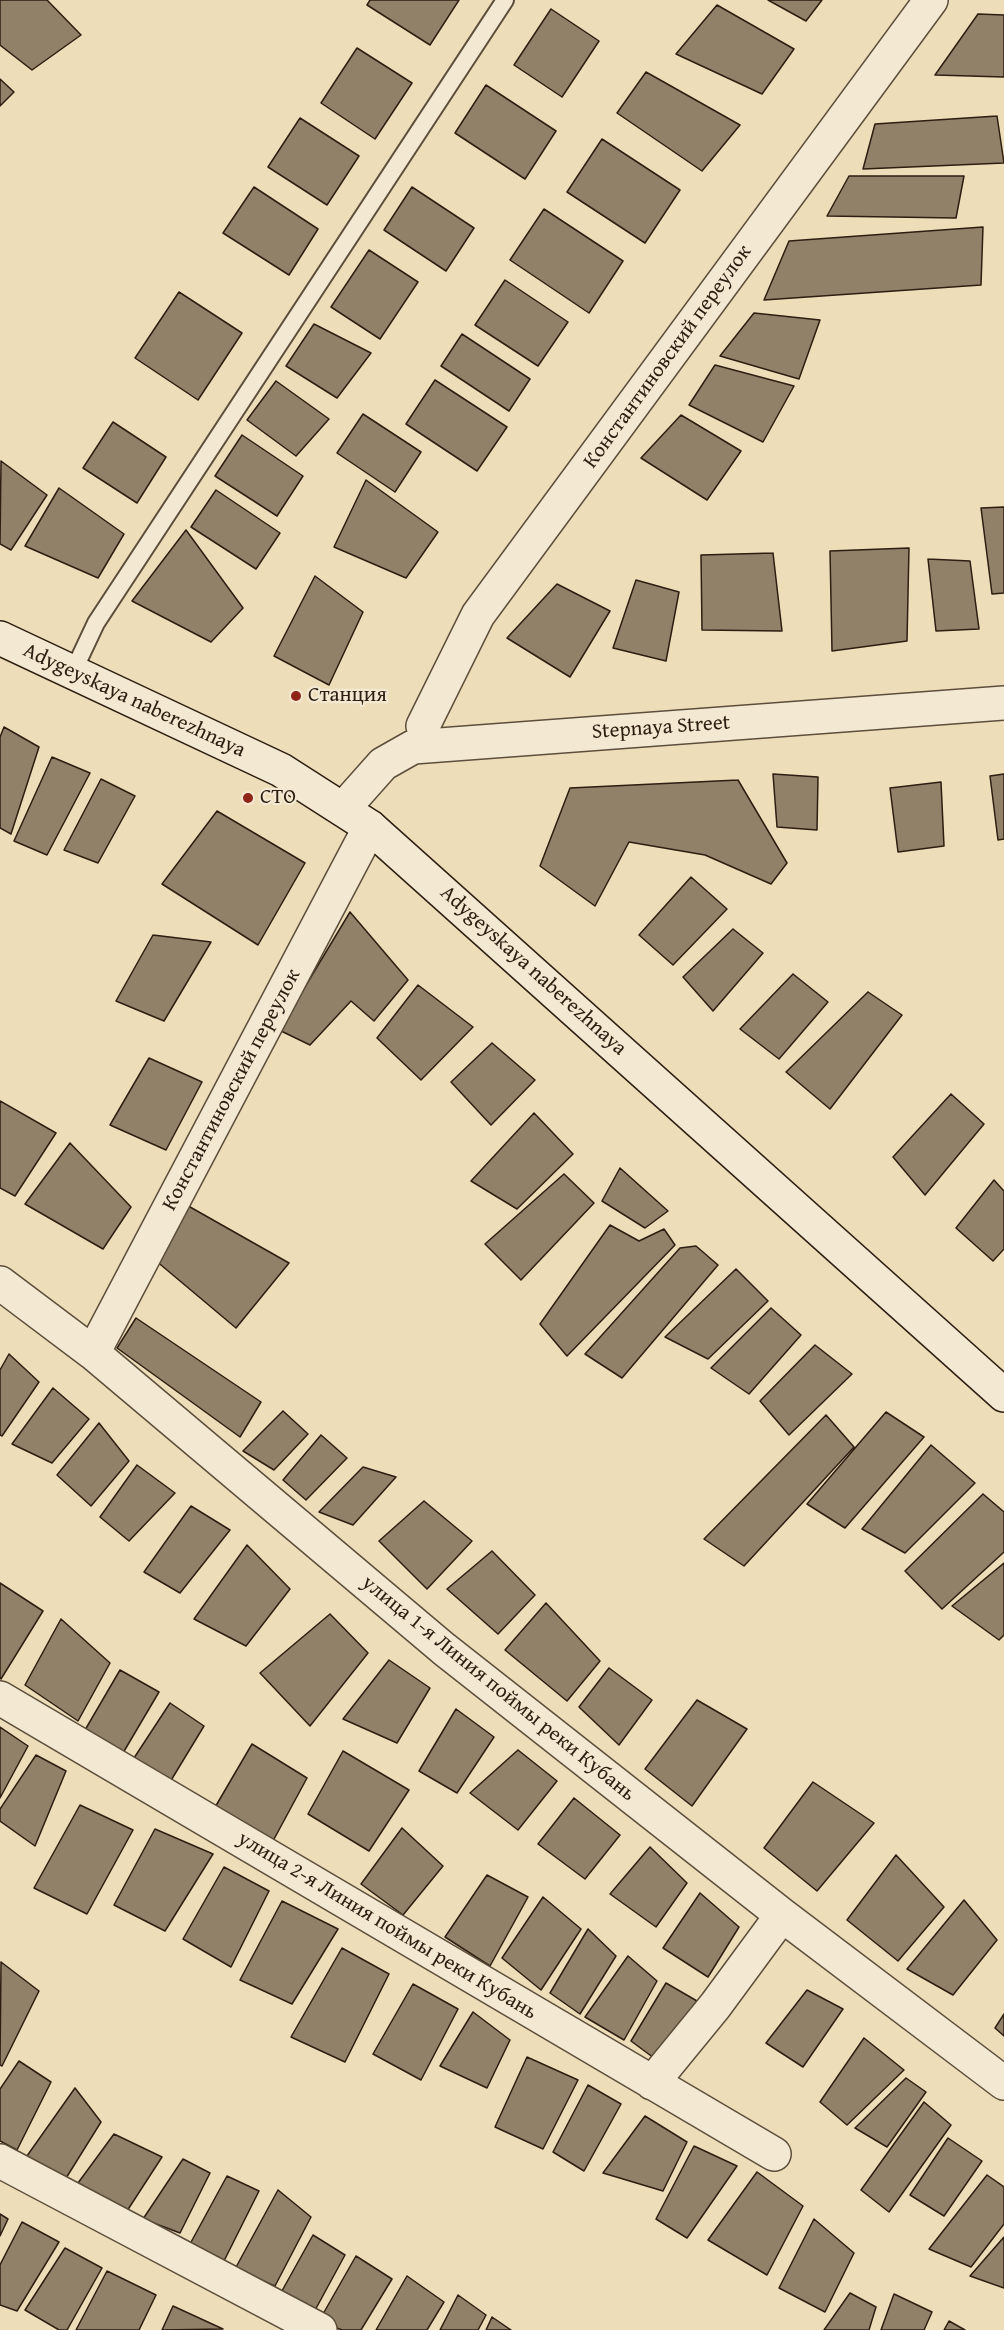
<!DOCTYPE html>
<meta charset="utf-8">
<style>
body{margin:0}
canvas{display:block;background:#edddb9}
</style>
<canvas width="1004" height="2330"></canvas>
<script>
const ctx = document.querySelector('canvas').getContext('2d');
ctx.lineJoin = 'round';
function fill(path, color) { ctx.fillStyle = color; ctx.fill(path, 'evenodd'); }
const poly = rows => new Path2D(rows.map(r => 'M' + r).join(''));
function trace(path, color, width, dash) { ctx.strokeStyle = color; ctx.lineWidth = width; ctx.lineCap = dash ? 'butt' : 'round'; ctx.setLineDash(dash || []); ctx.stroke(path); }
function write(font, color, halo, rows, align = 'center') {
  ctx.font = font + ' "Gentium Book Plus",serif'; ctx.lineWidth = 4.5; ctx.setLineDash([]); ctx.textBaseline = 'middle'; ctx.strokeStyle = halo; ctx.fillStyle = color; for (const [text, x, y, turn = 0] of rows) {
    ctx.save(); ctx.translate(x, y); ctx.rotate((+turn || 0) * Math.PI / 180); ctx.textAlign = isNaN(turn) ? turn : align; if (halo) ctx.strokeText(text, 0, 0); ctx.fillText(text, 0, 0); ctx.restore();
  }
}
const building = poly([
 [0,0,47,0,81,35,32,70,0,45,0,0],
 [370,0,459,0,430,45,367,5,370,0],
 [768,0,822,0,806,21,768,0],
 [717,5,794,49,762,94,676,54,717,5],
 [551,9,599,41,562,97,514,65,551,9],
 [978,14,1004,15,1004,77,935,75,978,14],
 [357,48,412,83,375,139,321,103,357,48],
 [646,72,740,125,702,171,617,113,646,72],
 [0,79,14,92,0,106,0,79],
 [486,85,556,131,525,179,455,133,486,85],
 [997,116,1004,163,863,169,875,124,997,116],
 [300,118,359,156,327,205,268,167,300,118],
 [602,139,680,190,645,243,567,192,602,139],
 [849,176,964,176,956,218,827,216,849,176],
 [254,187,318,229,289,275,223,233,254,187],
 [412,187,474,228,446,271,384,230,412,187],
 [544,209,623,261,589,313,510,260,544,209],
 [983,227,981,285,764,300,789,241,983,227],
 [369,250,418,282,380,339,331,307,369,250],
 [505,280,568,322,538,366,475,325,505,280],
 [179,292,242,333,198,400,135,358,179,292],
 [754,313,820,320,799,379,720,356,754,313],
 [314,324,371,353,337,398,286,366,314,324],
 [462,334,530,379,509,411,441,366,462,334],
 [715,365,794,386,763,442,689,405,715,365],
 [435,380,507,427,477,471,406,424,435,380],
 [276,381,329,419,296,456,247,420,276,381],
 [363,414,421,452,395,492,337,453,363,414],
 [681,415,741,451,707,500,641,458,681,415],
 [113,422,166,457,137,503,83,468,113,422],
 [242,435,303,476,277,516,215,476,242,435],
 [1,461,47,495,11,550,0,544,1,461],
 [366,480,438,532,406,578,334,547,366,480],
 [59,488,124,534,98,578,25,546,59,488],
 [216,490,280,533,256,569,191,527,216,490],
 [1004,507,1004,593,992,594,981,508,1004,507],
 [186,530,243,608,211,642,132,601,186,530],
 [909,548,907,641,832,651,830,551,909,548],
 [773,553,782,631,702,630,701,555,773,553],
 [928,559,970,561,979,629,936,631,928,559],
 [315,576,363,612,329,685,274,656,315,576],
 [636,580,679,592,666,661,613,648,636,580],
 [557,584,610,611,570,677,507,638,557,584],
 [4,727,39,747,11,834,0,828,0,737,4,727],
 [52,757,90,773,47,855,14,841,52,757],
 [773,774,818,777,817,830,777,827,773,774],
 [1004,774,1004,839,998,840,990,776,1004,774],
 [101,779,135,796,98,863,64,850,101,779],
 [738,780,787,863,771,884,705,855,629,842,595,906,540,866,570,788,738,780],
 [941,782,944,846,898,852,890,788,941,782],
 [217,811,305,863,258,945,162,884,217,811],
 [691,877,727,909,673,965,639,935,691,877],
 [350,912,408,980,374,1021,351,1001,310,1045,279,1030,350,912],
 [733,929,763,953,713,1011,683,977,733,929],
 [153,935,211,942,164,1021,116,1001,153,935],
 [793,974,828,1002,779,1059,740,1029,793,974],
 [418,985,473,1027,421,1080,377,1038,418,985],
 [868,992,902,1015,830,1109,786,1072,868,992],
 [492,1043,535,1080,491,1125,451,1082,492,1043],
 [149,1058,202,1082,166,1150,110,1125,149,1058],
 [951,1094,984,1124,925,1195,893,1157,951,1094],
 [0,1101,56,1133,15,1196,0,1188,0,1101],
 [534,1113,573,1154,517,1209,471,1181,534,1113],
 [70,1143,131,1207,103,1249,25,1204,70,1143],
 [620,1168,668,1211,645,1228,602,1201,620,1168],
 [564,1174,594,1203,521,1280,485,1244,564,1174],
 [994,1180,1004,1191,1004,1249,993,1261,956,1228,994,1180],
 [183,1203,289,1263,236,1328,155,1260,183,1203],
 [610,1225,639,1241,664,1229,675,1245,567,1356,540,1324,610,1225],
 [696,1246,718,1265,622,1378,585,1354,680,1248,696,1246],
 [736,1269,768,1301,708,1359,665,1337,736,1269],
 [771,1308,801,1335,749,1394,711,1368,771,1308],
 [136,1318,261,1402,240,1437,117,1348,136,1318],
 [815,1345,852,1374,789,1435,760,1401,815,1345],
 [9,1354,39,1382,2,1436,0,1435,0,1370,9,1354],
 [53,1388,89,1419,52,1463,12,1444,53,1388],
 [283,1411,308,1434,274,1470,243,1451,283,1411],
 [886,1412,924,1437,845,1528,807,1504,886,1412],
 [826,1415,854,1447,744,1566,704,1539,826,1415],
 [99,1423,129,1461,91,1506,57,1475,99,1423],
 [321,1435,347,1458,306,1500,283,1480,321,1435],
 [931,1445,975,1483,905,1553,862,1529,931,1445],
 [137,1465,175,1493,129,1541,100,1517,137,1465],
 [363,1467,396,1477,353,1525,319,1512,363,1467],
 [983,1494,1004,1512,1004,1552,942,1609,905,1571,983,1494],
 [424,1501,472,1541,427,1589,379,1541,424,1501],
 [191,1506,230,1530,180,1593,144,1572,191,1506],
 [247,1545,290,1589,246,1646,194,1619,247,1545],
 [492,1551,535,1595,498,1634,447,1589,492,1551],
 [1004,1563,1004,1635,999,1640,952,1606,1004,1563],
 [0,1583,43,1611,1,1679,0,1678,0,1583],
 [546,1603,600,1661,567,1701,505,1650,546,1603],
 [330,1614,368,1653,310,1726,260,1673,330,1614],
 [61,1619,110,1663,78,1721,25,1685,61,1619],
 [389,1660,430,1688,397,1743,343,1719,389,1660],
 [609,1668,652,1700,619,1745,579,1707,609,1668],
 [120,1670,159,1692,123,1753,85,1730,120,1670],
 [697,1700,747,1729,692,1806,645,1769,697,1700],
 [170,1703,204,1726,170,1782,134,1758,170,1703],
 [456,1709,494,1737,457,1793,419,1771,456,1709],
 [0,1727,28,1746,0,1798,0,1727],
 [252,1744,307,1778,273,1841,214,1809,252,1744],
 [518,1750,557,1781,518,1830,470,1793,518,1750],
 [343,1751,409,1790,369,1851,308,1814,343,1751],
 [36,1755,66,1771,35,1846,0,1821,0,1809,36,1755],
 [813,1782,874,1823,817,1891,764,1848,813,1782],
 [574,1798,620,1835,585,1879,538,1844,574,1798],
 [80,1805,133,1830,87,1914,34,1888,80,1805],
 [402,1828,443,1866,403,1915,361,1884,402,1828],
 [155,1829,213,1854,165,1931,114,1905,155,1829],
 [650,1847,687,1883,656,1927,610,1894,650,1847],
 [896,1855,944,1907,898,1961,847,1920,896,1855],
 [224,1867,269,1891,231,1967,183,1939,224,1867],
 [487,1875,528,1897,490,1966,445,1937,487,1875],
 [700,1893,739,1927,708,1977,663,1948,700,1893],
 [543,1897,581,1929,541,1990,502,1958,543,1897],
 [964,1900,997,1940,953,1995,907,1969,964,1900],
 [282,1901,338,1929,292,2004,240,1980,282,1901],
 [588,1929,616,1956,580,2014,550,1993,588,1929],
 [342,1948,389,1974,345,2062,291,2037,342,1948],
 [628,1956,657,1981,624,2040,585,2017,628,1956],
 [1,1962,39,1991,2,2066,0,2065,1,1962],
 [666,1983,697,2001,658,2061,631,2041,666,1983],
 [413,1984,458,2009,421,2080,373,2054,413,1984],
 [807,1990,843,2009,803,2067,766,2043,807,1990],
 [473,2012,510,2040,487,2088,440,2066,473,2012],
 [1004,2014,1004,2036,995,2028,1004,2014],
 [864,2038,904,2070,847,2125,820,2102,864,2038],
 [527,2057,578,2080,543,2149,495,2127,527,2057],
 [19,2061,51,2082,17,2150,0,2141,0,2089,19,2061],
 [906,2078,926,2092,887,2147,855,2128,906,2078],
 [588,2085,621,2104,584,2171,553,2152,588,2085],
 [75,2088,101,2122,63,2183,22,2163,75,2088],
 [924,2102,951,2125,889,2212,861,2190,924,2102],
 [645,2116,687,2142,663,2191,603,2173,645,2116],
 [114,2134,162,2157,127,2211,78,2183,114,2134],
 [948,2138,982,2161,944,2216,910,2195,948,2138],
 [694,2146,737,2166,687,2238,656,2219,694,2146],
 [183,2159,210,2173,180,2233,143,2219,183,2159],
 [757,2172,803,2206,767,2275,708,2240,757,2172],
 [987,2175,1004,2187,1004,2224,971,2267,929,2249,987,2175],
 [227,2176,259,2191,224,2261,190,2244,227,2176],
 [278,2190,311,2217,275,2286,235,2269,278,2190],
 [0,2214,8,2219,0,2236,0,2214],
 [814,2219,854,2253,825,2312,779,2288,814,2219],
 [22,2222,59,2242,17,2311,0,2305,0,2265,22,2222],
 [313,2235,345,2255,313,2314,278,2298,313,2235],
 [1004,2237,1004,2288,970,2276,1004,2237],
 [65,2248,102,2268,67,2330,59,2330,25,2310,65,2248],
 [356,2256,392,2279,361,2330,342,2330,319,2321,356,2256],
 [107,2271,156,2295,139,2330,76,2330,107,2271],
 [407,2276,444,2302,427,2330,376,2330,407,2276],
 [850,2293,876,2307,869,2330,824,2330,850,2293],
 [894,2294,932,2312,924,2330,881,2330,894,2294],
 [458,2295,486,2315,478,2330,440,2330,458,2295],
 [173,2306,223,2329,162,2330,173,2306],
 [492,2317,511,2330,486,2330,492,2317],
 [949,2321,965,2330,944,2330,949,2321]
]);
fill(building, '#918168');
trace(building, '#2d1e11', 1.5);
const lane = poly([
 [72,674,96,623,505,0]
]);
const street = poly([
 [423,726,478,615,931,0],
 [343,809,383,764,413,747,1004,703],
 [0,1283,93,1353,444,1649,782,1915,1004,2083],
 [93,1353,370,827],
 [0,1698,774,2154],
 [652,2083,715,2006,782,1915],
 [0,2161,320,2330]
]);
const secondary = poly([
 [0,638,281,770,370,827,1004,1395]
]);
trace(lane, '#5d4e3b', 20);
trace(street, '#5d4e3b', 36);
trace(secondary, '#2d1e11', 36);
trace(lane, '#f3e9d2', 16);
trace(street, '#f3e9d2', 33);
trace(secondary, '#f3e9d2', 33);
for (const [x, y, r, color] of [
 [296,696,6,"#8f2418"],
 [248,798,6,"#8f2418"]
]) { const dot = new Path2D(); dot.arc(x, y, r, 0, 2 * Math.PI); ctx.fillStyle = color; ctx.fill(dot); trace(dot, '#f3e9d2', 2); }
write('21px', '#2d1e11', '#f3e9d2', [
 ["Константиновский переулок",668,357,-54],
 ["Adygeyskaya naberezhnaya",134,701,25],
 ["Stepnaya Street",661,728,-4],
 ["Adygeyskaya naberezhnaya",533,971,42],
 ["Константиновский переулок",232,1090,-62],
 ["улица 1-я Линия поймы реки Кубань",498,1689,39],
 ["улица 2-я Линия поймы реки Кубань",387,1926,31]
]);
write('21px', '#2d1e11', '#f3e9d2', [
 ["Станция",308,696],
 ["СТО",260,798]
], 'left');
</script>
